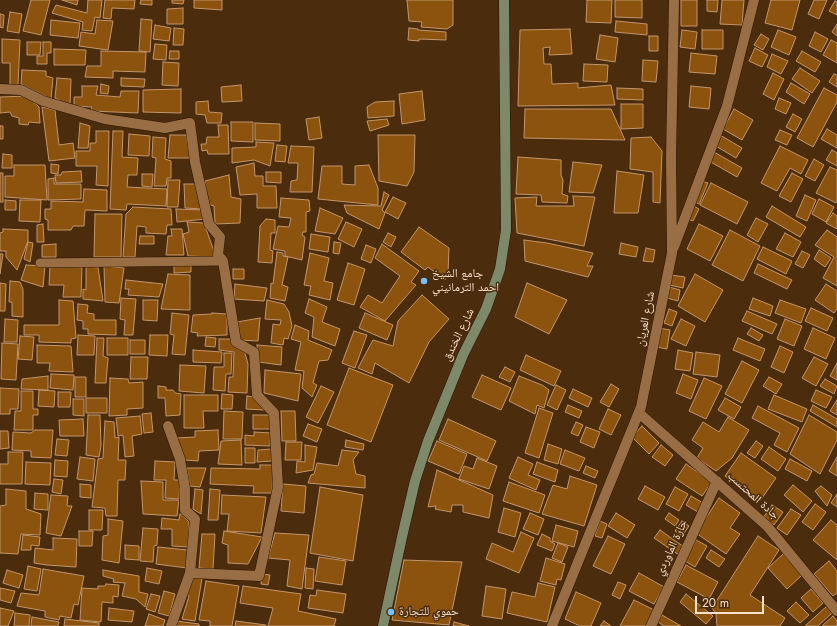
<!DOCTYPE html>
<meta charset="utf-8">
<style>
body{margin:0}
#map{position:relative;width:837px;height:626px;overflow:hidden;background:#4b2c0d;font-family:Jost,sans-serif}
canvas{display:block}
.scale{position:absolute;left:695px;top:596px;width:69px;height:18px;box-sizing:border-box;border:2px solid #fae1cc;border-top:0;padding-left:5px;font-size:12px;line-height:14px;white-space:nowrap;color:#fae1cc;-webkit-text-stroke:3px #4b2c0d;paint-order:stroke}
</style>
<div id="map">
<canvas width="837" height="626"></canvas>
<div class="scale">20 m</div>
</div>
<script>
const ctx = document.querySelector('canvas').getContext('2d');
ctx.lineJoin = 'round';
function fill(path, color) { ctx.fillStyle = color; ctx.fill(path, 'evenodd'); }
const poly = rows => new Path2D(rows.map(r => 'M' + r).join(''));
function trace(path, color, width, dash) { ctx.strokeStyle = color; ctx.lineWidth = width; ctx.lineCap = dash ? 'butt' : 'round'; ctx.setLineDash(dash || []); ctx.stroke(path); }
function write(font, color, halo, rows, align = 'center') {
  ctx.font = font + ' Jost,"Noto Naskh Arabic",sans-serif'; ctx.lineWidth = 3; ctx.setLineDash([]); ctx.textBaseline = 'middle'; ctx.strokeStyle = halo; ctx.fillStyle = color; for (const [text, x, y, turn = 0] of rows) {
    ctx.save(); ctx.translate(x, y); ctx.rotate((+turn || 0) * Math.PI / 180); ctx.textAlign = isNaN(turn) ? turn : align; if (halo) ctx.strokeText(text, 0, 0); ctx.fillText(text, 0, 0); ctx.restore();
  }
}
const building = poly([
 [31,0,50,0,41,35,23,31,31,0],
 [62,0,78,0,77,5,62,0],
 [88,0,102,0,100,18,95,17,92,31,82,30,83,22,52,13,56,5,87,13,88,0],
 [105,0,135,0,134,9,112,8,111,19,103,18,105,0],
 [141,0,152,0,152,5,140,4,141,0],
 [172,0,184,0,183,4,172,3,172,0],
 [194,0,222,0,222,10,194,8,194,0],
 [407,0,453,0,453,25,447,29,421,27,422,22,409,21,407,0],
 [587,0,612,0,611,23,586,22,587,0],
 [615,0,642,0,642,18,615,17,615,0],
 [681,0,697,0,697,26,681,26,681,0],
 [707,0,718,0,717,12,707,11,707,0],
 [722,0,744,0,742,25,720,24,722,0],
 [771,0,800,0,792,30,765,23,771,0],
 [814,0,827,0,819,19,808,14,814,0],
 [835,1,837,2,837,15,829,11,835,1],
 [183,8,183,24,167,24,167,9,183,8],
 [10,12,22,14,19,33,7,31,10,12],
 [0,14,4,15,3,28,0,27,0,14],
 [141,19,152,20,150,52,139,51,141,19],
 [51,20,80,23,78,38,50,35,51,20],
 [97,20,113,21,108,50,79,46,81,32,95,34,97,20],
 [616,21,647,24,647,35,615,32,616,21],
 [837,24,837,36,832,32,837,24],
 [155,25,171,28,169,41,153,39,155,25],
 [174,28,184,29,183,45,173,45,174,28],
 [409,28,418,29,418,30,446,32,446,40,419,39,419,41,408,40,409,28],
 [570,29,572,54,549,55,550,47,543,48,544,64,551,64,552,84,578,83,578,88,611,85,615,105,518,106,520,30,570,29],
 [682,30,697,32,695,49,680,47,682,30],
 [702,30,723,30,723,49,702,49,702,30],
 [778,30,796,37,789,55,771,47,778,30],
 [815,32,828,39,821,52,809,46,815,32],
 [761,34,769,39,763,50,754,45,761,34],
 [600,35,618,38,615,62,596,59,600,35],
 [649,36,658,36,658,51,649,51,649,36],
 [2,39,20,40,18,85,10,85,10,63,2,63,2,39],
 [831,40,837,43,837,63,823,55,831,40],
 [27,42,41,42,40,55,27,55,27,42],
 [43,42,51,42,51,53,47,53,47,64,37,64,37,56,43,56,43,42],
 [155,44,167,45,166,60,153,59,155,44],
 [755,48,768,55,762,67,749,61,755,48],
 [54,49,86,50,85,65,54,65,54,49],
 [101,51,146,52,145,72,113,71,113,78,85,77,87,66,101,66,101,51],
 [170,51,179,51,179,59,169,59,170,51],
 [802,51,821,62,815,72,796,61,802,51],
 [691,53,717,56,715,74,689,72,691,53],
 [772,54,788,61,781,74,767,67,772,54],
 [643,60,658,61,656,82,642,81,643,60],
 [163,62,179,63,178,86,162,85,163,62],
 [584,64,608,65,607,82,583,81,584,64],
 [800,68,820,81,812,93,792,79,800,68],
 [22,70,46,71,46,76,53,78,51,99,21,84,22,70],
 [773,73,784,79,774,100,763,94,773,73],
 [834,74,837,75,837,87,829,82,834,74],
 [57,78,71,79,70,106,55,98,57,78],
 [121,78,145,79,144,87,121,86,121,78],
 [791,83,810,94,804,104,786,92,791,83],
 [101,84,109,86,108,94,100,93,101,84],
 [241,85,242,101,222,102,221,87,241,85],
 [82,86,98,86,96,95,120,97,121,91,139,91,138,113,91,111,92,107,74,106,74,97,82,97,82,86],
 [691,86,711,88,709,109,689,107,691,86],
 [617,88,643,89,643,100,617,99,617,88],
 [824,88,837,95,837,102,813,147,797,138,824,88],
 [181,89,181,113,143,112,143,90,181,89],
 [422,91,425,120,402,124,399,94,422,91],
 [27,96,39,107,40,123,29,122,28,125,19,124,19,118,12,116,10,112,0,113,0,97,27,96],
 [779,98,791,103,786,114,775,109,779,98],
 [208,101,209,112,222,113,221,123,207,123,205,115,196,114,196,102,208,101],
 [394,101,394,116,368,118,367,107,375,102,394,101],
 [621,104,643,104,643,128,621,129,621,104],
 [42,107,55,110,59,145,73,143,75,158,49,161,42,107],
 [525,109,611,109,625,140,524,138,525,109],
 [734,109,753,120,742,140,723,129,734,109],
 [793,114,802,119,795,132,786,127,793,114],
 [319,117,322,138,309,140,306,119,319,117],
 [387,119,389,125,370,131,367,121,387,119],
 [231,122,253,122,253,142,231,141,231,122],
 [80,123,90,126,88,148,78,148,80,123],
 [255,123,280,124,280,141,255,140,255,123],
 [218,125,228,125,229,154,208,154,207,150,202,151,201,144,206,144,207,137,219,137,218,125],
 [0,126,3,126,3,139,0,139,0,126],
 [827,129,837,135,837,148,821,139,827,129],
 [780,130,792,135,787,145,775,140,780,130],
 [96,131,109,131,108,186,96,185,97,166,76,166,76,151,90,151,90,143,96,143,96,131],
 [113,131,123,131,122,157,138,158,137,175,128,175,127,187,167,189,166,206,127,204,126,210,110,209,113,131],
 [129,134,150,136,149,156,128,155,129,134],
 [170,135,186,135,190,158,168,158,170,135],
 [378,135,415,135,414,172,407,186,379,181,378,135],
 [720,135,742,148,736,158,714,145,720,135],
 [153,137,166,138,165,159,171,161,171,178,167,178,166,186,154,186,156,158,152,157,153,137],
 [651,137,662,151,660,203,653,202,653,172,630,169,631,138,651,137],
 [256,142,274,143,270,166,254,160,232,163,232,148,256,147,256,142],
 [277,145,287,146,285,162,275,161,277,145],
 [291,146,314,147,312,192,290,192,291,181,297,180,298,163,288,163,291,146],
 [780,146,808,160,801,174,790,168,777,191,761,183,780,146],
 [832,150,837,153,837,166,826,160,832,150],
 [714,152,742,168,737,177,709,161,714,152],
 [3,154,12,155,12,168,2,168,3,154],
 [518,157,561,160,561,175,563,180,562,194,568,196,567,203,542,202,541,195,516,194,518,157],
 [814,159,824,165,815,181,805,176,814,159],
 [573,162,602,165,593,193,569,192,573,162],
 [254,163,255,176,263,176,263,186,276,186,277,208,257,208,257,194,240,195,236,167,254,163],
 [51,164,59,165,58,174,51,173,51,164],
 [14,165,45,165,47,200,5,197,5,176,14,176,14,165],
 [369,165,378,188,378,205,318,199,322,166,342,166,342,184,355,185,355,166,369,165],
 [830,167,837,170,837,201,836,203,816,193,830,167],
 [81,171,82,182,56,183,55,175,61,175,62,172,81,171],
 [617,171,644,175,638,213,614,213,617,171],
 [266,172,281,172,281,183,266,182,266,172],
 [0,173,3,173,3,202,0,202,0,173],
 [792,173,803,179,791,202,779,196,792,173],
 [142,174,153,174,152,187,142,186,142,174],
 [229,175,231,197,241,199,240,223,215,224,214,206,208,204,205,181,229,175],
 [54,178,54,184,81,184,81,199,48,200,48,179,54,178],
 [168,180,180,180,178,207,167,207,168,180],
 [702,181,708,183,699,204,693,201,702,181],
 [711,183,748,202,737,224,700,205,711,183],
 [184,184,197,184,203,209,185,208,184,184],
 [84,189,107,190,107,211,85,210,84,226,73,226,71,230,48,230,48,220,45,219,45,209,51,209,51,201,83,202,84,189],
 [384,192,389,195,382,210,385,213,379,229,347,213,344,205,381,206,384,192],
 [805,195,816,200,807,221,796,216,805,195],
 [573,196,595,197,584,246,517,233,515,198,537,197,536,206,574,206,573,196],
 [393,197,406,203,398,219,385,212,393,197],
 [281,198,309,200,310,211,306,212,306,232,303,232,302,235,305,237,302,260,285,256,285,251,273,249,278,226,289,227,291,218,279,217,281,198],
 [819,199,834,207,826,222,812,214,819,199],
 [5,200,16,201,16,210,5,210,5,200],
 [20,200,41,200,40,222,19,221,20,200],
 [692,205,699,209,693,221,686,218,692,205],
 [772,206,806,227,800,237,766,217,772,206],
 [133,207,171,209,172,225,167,225,166,234,146,233,146,227,137,226,135,257,123,257,126,214,133,207],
 [320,208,343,218,335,234,315,231,320,208],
 [176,209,204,210,205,219,177,222,176,209],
 [833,213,837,216,837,229,826,223,833,213],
 [95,214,122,214,121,257,94,257,95,214],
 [756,218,768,224,758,242,747,235,756,218],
 [266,219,275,220,275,233,271,233,270,250,273,251,272,263,258,262,260,226,266,219],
 [187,222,204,223,216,257,188,256,183,234,189,232,187,222],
 [346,222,362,229,354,247,338,239,346,222],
 [43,224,44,242,37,242,37,225,43,224],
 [699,224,723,236,710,261,687,249,699,224],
 [419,227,449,248,448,273,445,280,428,267,425,270,401,252,419,227],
 [3,229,28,230,28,241,17,270,6,257,6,251,0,251,0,233,3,232,3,229],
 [171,229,182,229,184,255,166,255,168,236,172,236,171,229],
 [730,230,760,246,743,281,712,265,730,230],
 [827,230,837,237,837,286,823,278,834,257,815,245,827,230],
 [388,233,396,237,391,247,383,242,388,233],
 [785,233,801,242,793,257,776,249,785,233],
 [311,234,330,237,328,252,309,249,311,234],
 [140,236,154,236,154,244,139,244,140,236],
 [524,240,547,243,593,253,587,266,593,266,588,277,525,261,524,240],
 [28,242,33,243,30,262,24,259,28,242],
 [334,242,341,243,339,254,333,253,334,242],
 [621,243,638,247,636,257,619,254,621,243],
 [56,244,56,257,42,257,42,245,56,244],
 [382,244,419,271,411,282,416,285,385,321,360,307,368,295,382,303,400,276,375,258,382,244],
 [366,245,376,249,371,263,361,259,366,245],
 [763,247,792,261,786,274,757,259,763,247],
 [646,248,655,250,653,262,643,261,646,248],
 [819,250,831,258,825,267,814,259,819,250],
 [802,251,810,255,803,268,795,264,802,251],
 [277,252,283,253,283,256,288,257,282,285,288,287,285,301,270,298,271,283,273,284,277,252],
 [310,253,329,258,324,281,333,283,330,300,309,295,311,286,304,285,310,253],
 [0,254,3,254,0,274,0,254],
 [348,263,365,269,354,305,337,300,348,263],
 [191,264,191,272,174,273,174,265,191,264],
 [758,264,792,280,787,289,754,273,758,264],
 [26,265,45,266,43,287,21,280,26,265],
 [50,266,82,267,81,297,63,297,64,285,49,285,50,266],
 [86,266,98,267,103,301,83,299,83,289,86,290,86,266],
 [104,266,124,268,119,303,105,302,104,266],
 [233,269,244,269,244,279,233,279,233,269],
 [168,274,190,275,190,310,161,309,168,274],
 [695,274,723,290,705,322,678,306,695,274],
 [671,275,685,277,683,288,669,285,671,275],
 [126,280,163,284,159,297,128,295,129,289,125,289,126,280],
 [10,281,20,282,23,289,23,317,12,316,12,302,9,302,10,281],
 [0,283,6,284,5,311,0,311,0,283],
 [527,283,567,300,549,334,515,317,527,283],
 [235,284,267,288,264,301,234,299,235,284],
 [826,284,837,291,837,309,834,313,815,300,826,284],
 [669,287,680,290,678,301,667,298,669,287],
 [422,295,449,319,429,342,409,383,375,363,372,374,358,368,373,340,393,346,398,321,422,295],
 [121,298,136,299,133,335,124,335,125,320,120,319,121,298],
 [753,298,773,306,770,316,749,309,753,298],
 [309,299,327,307,322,322,340,329,335,346,312,337,314,317,305,313,309,299],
 [59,300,73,301,76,338,71,339,71,343,39,342,39,335,24,335,24,325,59,325,59,300],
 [143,300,158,300,157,321,143,320,143,300],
 [267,300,284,304,289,312,292,326,288,339,284,338,283,345,271,343,273,324,280,325,281,320,265,319,267,300],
 [780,300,806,309,801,323,775,313,780,300],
 [78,304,88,305,87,313,94,314,94,320,116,320,116,335,88,334,88,329,83,329,83,321,77,320,78,304],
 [811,308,833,318,827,331,805,321,811,308],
 [669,309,677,312,672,326,664,323,669,309],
 [747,311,777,324,772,334,742,321,747,311],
 [172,313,189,315,185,355,172,354,174,335,170,334,172,313],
 [212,313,227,314,227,335,197,336,198,333,191,332,193,315,212,314,212,313],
 [365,313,393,325,387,340,359,328,365,313],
 [260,318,258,341,239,340,237,322,260,318],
 [5,319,18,320,17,342,4,342,5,319],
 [681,319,695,326,686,346,671,339,681,319],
 [785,319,802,326,794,346,777,339,785,319],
 [295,325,309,331,308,340,332,350,328,360,319,361,313,383,317,385,312,397,302,388,304,371,295,370,301,342,291,339,295,325],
 [659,328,670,330,667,349,656,347,659,328],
 [751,328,763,335,759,341,747,334,751,328],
 [813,328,835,338,826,359,804,349,813,328],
 [354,331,367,335,355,368,342,363,354,331],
 [78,335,95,336,94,355,77,355,78,335],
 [150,335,168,335,167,356,149,355,150,335],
 [20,336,34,337,32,360,18,359,20,336],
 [206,337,216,338,215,347,205,346,206,337],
 [97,338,104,338,103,356,108,358,106,383,95,383,97,338],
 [107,338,128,338,128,355,107,355,107,338],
 [738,338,765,349,760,361,733,350,738,338],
 [219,339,230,339,235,347,245,353,248,364,247,393,228,392,229,377,233,377,234,352,219,350,219,339],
 [130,340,145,340,145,354,130,354,130,340],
 [2,343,18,344,16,380,1,379,2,343],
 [37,345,71,346,73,372,49,371,50,363,37,363,37,345],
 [257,345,282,347,281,365,259,362,257,345],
 [780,346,793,352,784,373,771,367,780,346],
 [193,350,222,352,221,363,193,362,193,350],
 [678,350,693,353,690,371,675,369,678,350],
 [696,352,720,355,717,377,693,374,696,352],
 [224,353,232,353,231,374,226,374,225,391,213,390,214,367,224,367,224,353],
 [526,355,561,371,554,386,520,370,526,355],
 [131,357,148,357,147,379,130,379,131,357],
 [814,357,828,364,816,386,802,378,814,357],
 [742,361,759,370,742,403,725,394,742,361],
 [837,363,837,380,830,376,837,363],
 [180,365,206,366,204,393,179,391,180,365],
 [505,367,515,372,510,382,499,377,505,367],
 [349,368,393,385,371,442,327,425,349,368],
 [265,370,301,374,298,401,264,393,265,370],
 [51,374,74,375,73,390,50,388,51,374],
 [683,374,698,380,691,399,676,393,683,374],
 [482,375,511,388,501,410,472,397,482,375],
 [48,376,48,390,21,389,22,379,48,376],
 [519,376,542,385,549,390,544,408,537,405,535,414,509,401,519,376],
 [75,377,86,377,86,397,75,397,75,377],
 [769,377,782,384,776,394,763,386,769,377],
 [110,378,128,379,129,383,143,382,143,408,127,409,127,415,109,416,110,378],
 [704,378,722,386,706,419,689,411,704,378],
 [825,379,837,386,834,394,820,386,825,379],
 [611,384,619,389,609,407,600,402,611,384],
 [556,385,566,390,557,410,547,405,556,385],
 [158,386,166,387,166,390,173,390,175,393,181,394,180,415,166,416,165,398,158,398,158,386],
 [321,386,334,392,318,423,306,417,321,386],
 [0,388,19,389,18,409,10,409,10,414,0,414,0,388],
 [573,389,592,398,588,407,569,398,573,389],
 [39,390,55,391,54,407,38,406,39,390],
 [816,390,832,397,826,408,811,401,816,390],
 [21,391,33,391,33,409,38,409,38,415,33,415,33,430,14,430,15,411,21,411,21,391],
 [58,392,71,392,70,407,58,407,58,392],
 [222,394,233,395,232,409,221,409,222,394],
 [184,395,218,395,218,411,203,411,204,428,184,428,184,395],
 [774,395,807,409,802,422,768,409,774,395],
 [247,396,254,397,264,410,246,409,247,396],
 [86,398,107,398,107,413,86,413,86,398],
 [725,398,741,407,734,419,718,410,725,398],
 [73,399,84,399,84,416,73,415,73,399],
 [837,400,837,415,830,411,837,400],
 [568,405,582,411,579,418,565,412,568,405],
 [813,405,837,419,837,427,810,411,813,405],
 [758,406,799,428,787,452,774,445,780,433,752,418,758,406],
 [539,408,553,413,539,458,525,453,539,408],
 [608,409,621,415,611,435,599,429,608,409],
 [224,411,243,412,242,439,223,439,224,411],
 [281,411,295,411,296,441,282,441,281,411],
 [151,413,153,432,144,433,142,414,151,413],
 [88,415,100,415,101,446,99,457,86,455,88,415],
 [253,415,270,415,271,429,253,429,253,415],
 [809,415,837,432,837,440,820,474,790,454,809,415],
 [140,416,142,434,132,436,134,456,125,457,123,435,118,436,116,418,140,416],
 [728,417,749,430,732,458,716,471,697,458,703,448,692,440,703,422,719,432,728,417],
 [83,419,84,436,60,436,59,420,83,419],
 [448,419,496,441,487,461,439,440,448,419],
 [105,421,114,422,115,438,119,437,118,460,126,460,125,480,118,480,117,516,106,516,105,508,92,507,98,459,103,458,105,421],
 [576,422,583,425,578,436,571,433,576,422],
 [308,424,322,429,317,442,303,436,308,424],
 [642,426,659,443,649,454,632,437,642,426],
 [586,427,600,432,594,448,580,442,586,427],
 [35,430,53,430,51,458,31,457,31,451,12,450,13,432,31,433,35,430],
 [218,430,219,450,199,451,198,461,185,460,181,451,177,438,195,437,195,431,218,430],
 [0,431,8,431,9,448,0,449,0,431],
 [254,432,271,433,270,446,245,445,245,435,254,436,254,432],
 [57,439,69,440,67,456,55,455,57,439],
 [241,440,242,465,218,464,221,441,241,440],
 [346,440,364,444,363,450,345,447,346,440],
 [437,441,467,454,459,474,428,461,437,441],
 [756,441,763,446,755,458,747,453,756,441],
 [286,442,302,442,301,460,285,460,286,442],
 [548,444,562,449,558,464,544,460,548,444],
 [305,445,317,447,313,470,296,473,297,461,305,462,305,445],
 [661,445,673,455,665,466,652,457,661,445],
 [769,447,786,459,778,471,761,459,769,447],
 [245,448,255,448,255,463,245,463,245,448],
 [272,449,273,461,257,462,258,450,272,449],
 [342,450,359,452,353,460,356,474,365,476,365,488,308,483,311,475,314,474,317,463,338,466,342,450],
 [565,450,585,458,579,471,560,464,565,450],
 [8,452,23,452,22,484,0,484,0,464,8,464,8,452],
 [741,453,776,478,760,501,725,476,741,453],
 [80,457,95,459,93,481,77,479,80,457],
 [518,457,533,464,528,475,540,480,536,490,509,478,518,457],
 [837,457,837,476,829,471,837,457],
 [477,458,497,466,489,489,459,479,464,466,473,469,477,458],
 [790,459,812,471,807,481,785,469,790,459],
 [55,460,68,461,67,477,54,476,55,460],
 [155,461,175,462,174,480,180,480,179,499,165,498,166,480,154,480,155,461],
 [26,462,51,463,50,485,25,484,26,462],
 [537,462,558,470,555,482,533,474,537,462],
 [686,464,712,482,702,496,676,479,686,464],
 [260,465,273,465,272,493,253,493,254,486,210,484,211,468,260,469,260,465],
 [586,466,598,471,595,478,583,473,586,466],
 [187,468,206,468,200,487,190,486,187,468],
 [437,470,493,495,489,518,463,512,463,505,452,505,451,512,435,509,436,506,428,507,437,470],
 [570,476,597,485,584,526,542,514,553,485,567,489,570,476],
 [54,479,63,480,61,494,52,492,54,479],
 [141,481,163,482,163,500,179,500,177,516,143,514,141,481],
 [509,482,545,495,539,513,503,501,509,482],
 [80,484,91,485,91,498,80,497,80,484],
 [283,484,306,486,304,513,281,511,283,484],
 [793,485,812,501,803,512,784,495,793,485],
 [645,486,665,497,658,510,638,499,645,486],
 [821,486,832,495,827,506,815,491,821,486],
 [320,487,363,495,353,561,310,553,320,487],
 [675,487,688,494,679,511,666,504,675,487],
 [6,489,26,491,26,509,41,514,40,535,21,534,18,554,0,553,0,506,6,505,6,489],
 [195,489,203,490,201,514,193,509,195,489],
 [210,489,220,490,218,520,208,520,210,489],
 [35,493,48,494,48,510,34,509,35,493],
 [837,494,837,507,831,503,837,494],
 [51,495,68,496,67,506,72,506,61,536,46,533,51,495],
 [222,495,266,497,261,533,227,531,229,514,221,514,222,495],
 [691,496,703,503,698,512,686,505,691,496],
 [719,498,740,513,730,528,740,534,726,554,696,533,719,498],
 [815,504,826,512,813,530,802,522,815,504],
 [772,505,783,512,774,525,763,518,772,505],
 [504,508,521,513,515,537,498,532,504,508],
 [791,509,801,515,787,535,777,528,791,509],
 [89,510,103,510,102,530,89,530,89,510],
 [530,513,544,519,538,535,523,529,530,513],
 [616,513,635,525,627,538,608,526,616,513],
 [669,513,679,520,675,526,665,519,669,513],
 [180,514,182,514,189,522,188,547,172,546,172,529,161,529,162,518,179,520,180,514],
 [108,519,123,521,119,563,102,560,103,536,108,535,108,519],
 [831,520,837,525,837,560,813,540,831,520],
 [600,521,607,524,602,538,595,536,600,521],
 [682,521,689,526,682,536,675,531,682,521],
 [556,525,578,531,574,547,552,541,556,525],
 [143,528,158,529,157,545,154,546,153,562,140,561,143,528],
 [660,530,684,547,679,555,654,538,660,530],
 [79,531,93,531,92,546,79,546,79,531],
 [224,531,262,537,248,564,228,563,228,545,222,543,224,531],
 [521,532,534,538,519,573,486,559,492,543,513,552,521,532],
 [275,533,309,535,302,589,287,586,290,560,268,558,275,533],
 [202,534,215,534,213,569,199,568,202,534],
 [542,534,550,538,550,541,555,544,552,551,537,545,542,534],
 [23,535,40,537,39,546,31,545,31,550,21,550,23,535],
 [608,536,625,544,611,574,593,566,608,536],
 [758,536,779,550,750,595,785,618,780,626,717,626,716,614,712,608,758,536],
 [53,538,77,539,76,567,47,565,34,563,35,548,53,550,53,538],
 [696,540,707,546,695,567,685,561,696,540],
 [558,543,568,547,562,562,552,558,558,543],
 [125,545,139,546,139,560,125,559,125,545],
 [158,547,188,550,187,568,156,564,158,547],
 [711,550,725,559,719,567,706,558,711,550],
 [783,554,802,575,787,589,768,568,783,554],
 [319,557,346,561,342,585,315,581,319,557],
 [546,558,565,564,561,580,557,579,556,585,540,581,546,558],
 [404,560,462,562,449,625,392,620,404,560],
 [829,561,837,571,837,593,833,596,814,574,829,561],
 [686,565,718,582,709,599,677,582,686,565],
 [28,566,41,569,37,591,24,589,28,566],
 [147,568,162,571,159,584,145,581,147,568],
 [306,568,314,569,313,589,305,588,306,568],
 [43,569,84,576,78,605,74,604,71,618,60,616,59,620,45,617,45,611,17,606,21,593,39,595,43,569],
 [7,570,23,575,19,588,3,583,7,570],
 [103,570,139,576,139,592,148,594,145,607,136,599,122,596,125,583,113,582,114,579,103,576,103,570],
 [639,573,664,587,654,604,629,591,639,573],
 [262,574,270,575,268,585,261,584,262,574],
 [198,576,202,578,195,621,182,619,189,596,186,593,191,578,198,576],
 [206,581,239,586,232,626,210,626,210,621,199,620,206,581],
 [618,582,626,585,620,599,612,595,618,582],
 [538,583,555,587,547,622,507,613,512,592,535,597,538,583],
 [106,584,119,585,118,597,113,596,113,603,102,602,101,622,80,620,82,588,98,589,98,586,105,586,106,584],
 [243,586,301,594,298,611,336,619,334,626,268,626,273,608,240,603,243,586],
 [486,586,506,589,502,619,482,616,486,586],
 [0,588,15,591,11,603,0,600,0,588],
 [811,589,823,603,813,612,801,598,811,589],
 [317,590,346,594,343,613,308,608,310,595,316,596,317,590],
 [164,591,175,594,169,616,158,613,164,591],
 [576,592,601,603,591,626,580,626,565,619,576,592],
 [151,594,160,596,155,612,146,609,151,594],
 [686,594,713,616,706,624,680,602,686,594],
 [634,600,656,611,648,626,620,626,634,600],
 [796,602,809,615,800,623,787,611,796,602],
 [827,606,833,612,818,626,805,626,827,606],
 [0,608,14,611,8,626,0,626,0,608],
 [109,608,134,611,132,622,108,620,109,608],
 [15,613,30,615,29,626,14,626,15,613],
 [149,614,165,620,163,626,145,626,149,614],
 [662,615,681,626,664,626,658,622,662,615],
 [833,616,837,621,837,626,822,626,833,616],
 [32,617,59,622,58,626,31,626,32,617],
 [65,619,99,623,99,626,64,626,65,619],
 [176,621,199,624,199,626,175,626,176,621],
 [236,621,266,625,266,626,235,626,236,621],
 [604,621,611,626,600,626,604,621],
 [454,622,469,626,453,626,454,622]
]);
fill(building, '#8c530e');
trace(building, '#c3956c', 1);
const lane = poly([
 [40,263,223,261]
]);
const street = poly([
 [0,89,21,90,43,101,105,119,165,128,190,123,195,162,209,224,220,237,218,255,223,261,236,342,254,352,257,395,274,413,278,487,259,576,190,573],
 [674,247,727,106,754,0],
 [639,413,767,526,837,611],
 [168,426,180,459,185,488,185,510,195,519,190,573,171,626],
 [552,626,641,407,672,253,671,158,674,0],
 [651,626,717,481]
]);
const secondary = poly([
 [383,626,402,537,415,481,428,441,463,355,486,309,500,269,506,230,504,0]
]);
trace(lane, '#2b1602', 10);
trace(street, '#2b1602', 11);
trace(secondary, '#2b1602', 11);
trace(lane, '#996e45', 9);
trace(street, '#996e45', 10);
trace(secondary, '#7d8968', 10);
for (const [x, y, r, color] of [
 [424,281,4,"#77bff7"],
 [391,612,4,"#77bff7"]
]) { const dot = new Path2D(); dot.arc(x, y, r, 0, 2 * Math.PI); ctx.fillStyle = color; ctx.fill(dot); trace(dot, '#4b2c0d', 1.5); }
write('12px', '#fae1cc', '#4b2c0d', [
 ["جامع الشيخ",432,274],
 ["احمد الترمانيني",432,288],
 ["حموي للتجارة",399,612]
], 'left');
write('12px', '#fae1cc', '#4b2c0d', [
 ["شارع العريان",646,319,-79],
 ["شارع الخندق",459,335,-64],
 ["جادة المحتسب",753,496,42],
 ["حارة الماوردي",672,548,-65]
]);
</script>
